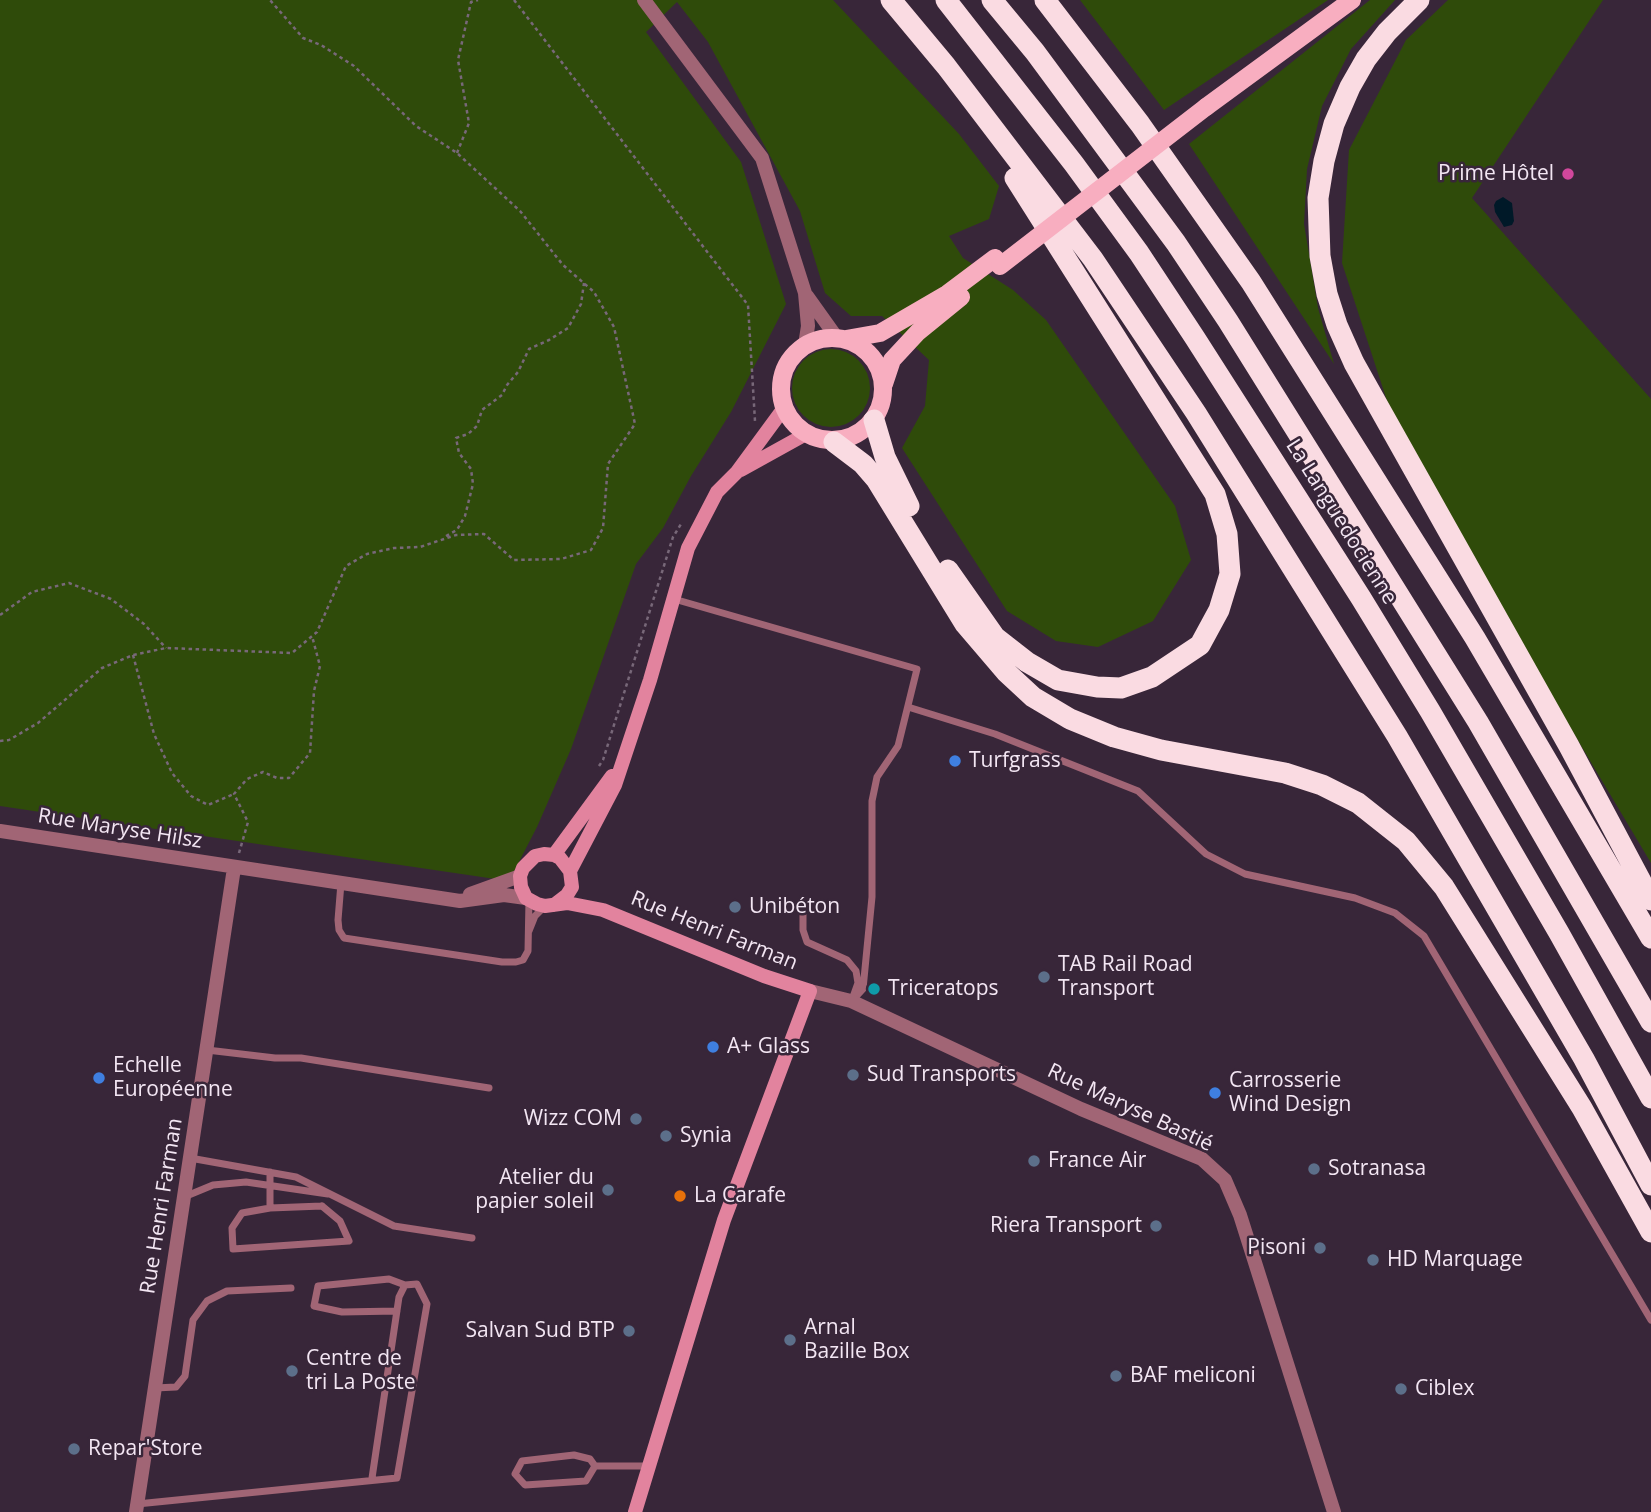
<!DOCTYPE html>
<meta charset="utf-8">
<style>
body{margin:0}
canvas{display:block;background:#382639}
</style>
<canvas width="1651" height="1512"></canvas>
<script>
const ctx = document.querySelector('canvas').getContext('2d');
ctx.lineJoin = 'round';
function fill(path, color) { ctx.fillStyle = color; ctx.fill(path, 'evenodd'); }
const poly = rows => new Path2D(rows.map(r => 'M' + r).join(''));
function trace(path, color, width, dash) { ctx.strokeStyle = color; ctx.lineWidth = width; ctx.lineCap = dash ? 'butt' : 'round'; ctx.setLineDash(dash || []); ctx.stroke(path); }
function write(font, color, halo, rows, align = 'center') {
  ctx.font = font + ' "Open Sans",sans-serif'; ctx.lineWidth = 5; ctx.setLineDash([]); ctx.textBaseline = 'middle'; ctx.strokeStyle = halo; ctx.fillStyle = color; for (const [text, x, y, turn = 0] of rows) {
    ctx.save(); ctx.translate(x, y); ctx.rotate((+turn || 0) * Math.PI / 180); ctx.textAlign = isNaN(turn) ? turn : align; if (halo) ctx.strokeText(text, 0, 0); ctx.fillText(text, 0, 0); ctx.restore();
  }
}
fill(poly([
 [0,0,833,0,959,134,999,186,989,219,949,236,963,258,1013,290,1046,320,1175,506,1191,560,1153,621,1098,647,1056,641,1007,611,902,448,925,406,929,360,882,316,851,316,825,293,800,211,708,42,677,2,646,32,741,162,786,304,731,412,691,476,663,528,636,564,571,749,537,827,509,881,0,806],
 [1080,0,1328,0,1164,110],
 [1370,0,1395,0,1351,49,1322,106,1307,169,1304,224,1318,308,1334,364,1189,144],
 [1448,0,1603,0,1472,198,1651,399,1651,863,1471,561,1391,413,1342,263,1349,150,1406,40],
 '792 388a39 39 0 1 1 78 0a39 39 0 1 1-78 0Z'
]), '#2f4b0a');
fill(poly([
 [1503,197,1512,203,1514,221,1512,225,1504,227,1495,212,1494,205,1496,201]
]), '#001928');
trace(poly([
 [514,0,748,305,755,421],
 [457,153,469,123,458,60,471,2,478,0],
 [446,536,457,530,465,516,473,484,471,469,459,453,456,438,468,434,477,426,482,410,502,395,507,385,518,372,529,349,549,340,568,328,581,304,584,283],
 [0,615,32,592,69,583,111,599,144,624,166,648],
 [133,655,154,734,172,773,191,796,208,805,234,794],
 [0,741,9,740,38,723,102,668,133,655,166,648,292,653,317,632,346,566,367,554,394,548,420,547,456,535,484,534,514,560,561,559,591,550,603,528,608,464,635,424,614,327,594,292,563,265,520,211,457,153,416,126,354,66,321,45,303,38,270,0],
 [599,766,603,760,673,537,681,524],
 [239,853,248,822,234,794,247,779,263,772,277,778,289,778,310,753,314,691,320,666,312,636]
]), '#786879', 2.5, [3.5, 3.5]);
trace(poly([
 [674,599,917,669,898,746,877,777,872,801,872,897,863,989,852,1001],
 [908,707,995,734,1138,791,1206,854,1245,874,1355,898,1395,913,1424,936,1651,1320],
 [341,883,338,920,339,930,344,938,502,962,516,962,523,960,528,951,529,900],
 [803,913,803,930,807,942,847,960,856,971,858,983,853,997],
 [529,931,535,916,545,906],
 [207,1050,275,1058,301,1058,489,1088],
 [190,1158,296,1177,394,1226,472,1238],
 [184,1197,213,1185,246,1182,328,1194],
 [322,1206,340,1221,349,1241,233,1249,232,1228,242,1213,270,1208,322,1206],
 [270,1208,270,1172],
 [397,1311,342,1312,314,1306,318,1286,389,1279,405,1285],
 [155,1388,176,1387,185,1376,193,1320,207,1301,227,1291,291,1288],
 [595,1466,586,1481,525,1485,515,1474,522,1461,574,1455,590,1459,595,1466,648,1466],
 [137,1504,397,1478,427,1304,417,1284,405,1285,399,1297,372,1478]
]), '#a16575', 7);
trace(poly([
 [644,0,762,158,805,293,808,326,805,345],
 [807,296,837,338],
 [0,831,460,901,504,895,526,898],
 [470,894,520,876],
 [810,991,851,1001,1081,1109,1202,1159,1225,1180,1240,1215,1334,1512],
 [136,1512,234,868]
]), '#a16575', 14);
trace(poly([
 [741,470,806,434],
 [554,855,612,776],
 [570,871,615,785,650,680,688,548,717,492,737,472,784,408],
 [554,905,567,895,572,887,570,871,560,858,554,855,544,854,535,856,523,868,520,876,521,887,526,898,537,904,545,906,567,903,603,910,764,976,810,991,724,1220,635,1512]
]), '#e2839e', 14);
trace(poly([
 [1206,107,1352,0],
 '781 389a51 51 0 1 1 102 0a51 51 0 1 1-102 0Z',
 [846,339,880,333,947,294,995,258],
 [884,384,892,360,918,332,961,297]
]), '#f8aec0', 18);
trace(poly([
 [891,0,946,66,1093,259,1196,413,1397,736,1584,1059,1651,1185],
 [946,0,1074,164,1139,253,1195,338,1361,598,1430,711,1559,933,1651,1098],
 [992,0,1035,52,1176,243,1228,321,1478,722,1651,1022],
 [1045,0,1140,124,1251,282,1475,638,1651,938],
 [1419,0,1387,32,1366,59,1350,87,1334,124,1324,161,1318,198,1320,256,1327,294,1337,325,1354,363,1569,746,1651,900],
 [874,420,885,457,909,506],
 [834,442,863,464,876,479,965,624,1006,672,1033,697,1070,719,1114,737,1161,750,1285,773,1322,785,1358,803,1406,841,1444,887,1582,1108,1651,1232],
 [948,570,995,637,1027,662,1058,680,1097,687,1121,688,1152,677,1200,645,1219,610,1230,574,1227,534,1215,494,1015,178]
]), '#fadbe2', 21);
trace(poly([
 [1000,266,1206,107]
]), '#f8aec0', 18);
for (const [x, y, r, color] of [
 [1568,174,7,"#d1479c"],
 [955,761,7,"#3f7fe0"],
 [735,907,7,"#5c6f8a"],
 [1044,977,7,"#5c6f8a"],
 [874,989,7,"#0f9aa8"],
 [713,1047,7,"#3f7fe0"],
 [853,1075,7,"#5c6f8a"],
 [99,1078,7,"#3f7fe0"],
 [1215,1093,7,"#3f7fe0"],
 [636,1119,7,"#5c6f8a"],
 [666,1136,7,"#5c6f8a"],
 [1034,1161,7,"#5c6f8a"],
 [1314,1169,7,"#5c6f8a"],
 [608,1190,7,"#5c6f8a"],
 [680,1196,7,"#e8710a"],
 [1156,1226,7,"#5c6f8a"],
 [1320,1248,7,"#5c6f8a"],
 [1373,1260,7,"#5c6f8a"],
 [629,1331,7,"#5c6f8a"],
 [790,1340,7,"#5c6f8a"],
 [292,1371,7,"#5c6f8a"],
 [1116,1376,7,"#5c6f8a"],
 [1401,1389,7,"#5c6f8a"],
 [74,1449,7,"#5c6f8a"]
]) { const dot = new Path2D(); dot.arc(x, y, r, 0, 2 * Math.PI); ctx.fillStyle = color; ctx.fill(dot); trace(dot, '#382639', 2.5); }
write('21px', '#f3e6f3', '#382639', [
 ["Prime Hôtel",1554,174,"right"],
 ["Turfgrass",969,761],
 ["Unibéton",749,907],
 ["TAB Rail Road",1058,965],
 ["Transport",1058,989],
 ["Triceratops",888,989],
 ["A+ Glass",727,1047],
 ["Echelle",113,1066],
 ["Européenne",113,1090],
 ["Sud Transports",867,1075],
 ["Carrosserie",1229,1081],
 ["Wind Design",1229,1105],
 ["Wizz COM",622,1119,"right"],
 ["Synia",680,1136],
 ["France Air",1048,1161],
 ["Sotranasa",1328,1169],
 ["Atelier du",594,1178,"right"],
 ["papier soleil",594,1202,"right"],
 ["La Carafe",694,1196],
 ["Riera Transport",1142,1226,"right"],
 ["Pisoni",1306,1248,"right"],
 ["HD Marquage",1387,1260],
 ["Arnal",804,1328],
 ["Bazille Box",804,1352],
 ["Salvan Sud BTP",615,1331,"right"],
 ["Centre de",306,1359],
 ["tri La Poste",306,1383],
 ["BAF meliconi",1130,1376],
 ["Ciblex",1415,1389],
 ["Repar'Store",88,1449]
], 'left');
write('21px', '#f3e6f3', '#382639', [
 ["La Languedocienne",1341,522,58],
 ["Rue Maryse Hilsz",120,829,9],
 ["Rue Henri Farman",714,931,22],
 ["Rue Maryse Bastié",1130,1108,25],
 ["Rue Henri Farman",162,1206,-81]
]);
</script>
